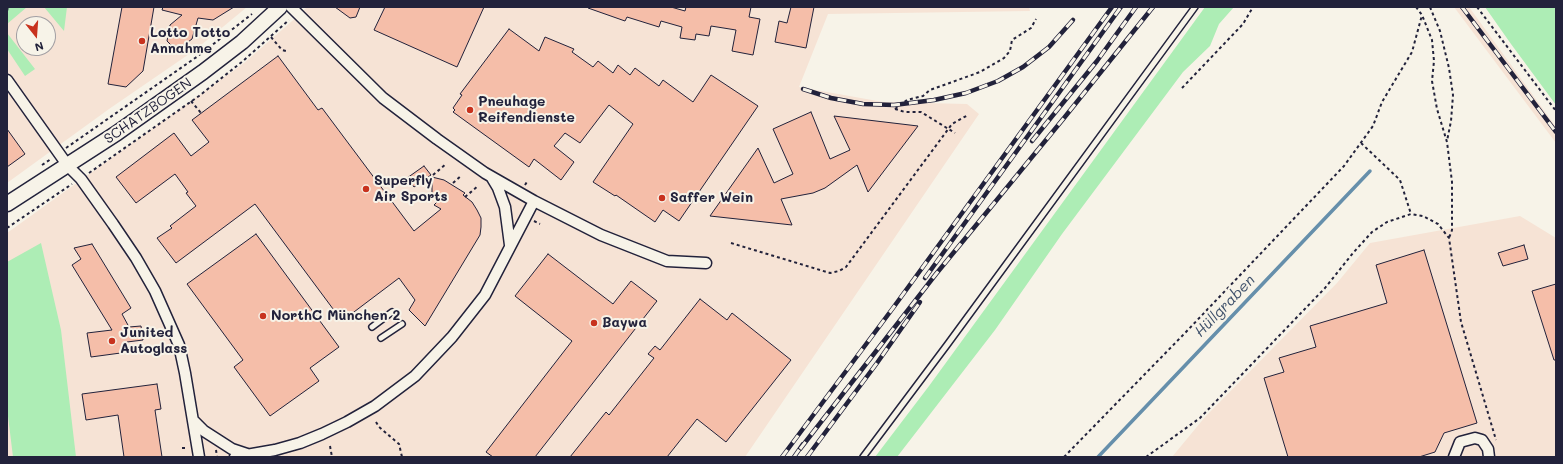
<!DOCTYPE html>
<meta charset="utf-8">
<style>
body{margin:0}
#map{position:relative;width:1563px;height:464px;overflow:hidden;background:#f7f3e8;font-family:Mali,sans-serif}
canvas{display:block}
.frame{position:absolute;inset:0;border:8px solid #22223b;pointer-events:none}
.north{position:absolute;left:16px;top:16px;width:40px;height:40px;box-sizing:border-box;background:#f7f3e8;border:1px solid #a29fa3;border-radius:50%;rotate:163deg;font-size:11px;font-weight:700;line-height:16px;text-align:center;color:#22223b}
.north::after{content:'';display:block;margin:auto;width:14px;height:18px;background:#c8321e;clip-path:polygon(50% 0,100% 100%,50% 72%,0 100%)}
</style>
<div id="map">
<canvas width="1563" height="464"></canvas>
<div class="frame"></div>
<div class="north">N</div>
</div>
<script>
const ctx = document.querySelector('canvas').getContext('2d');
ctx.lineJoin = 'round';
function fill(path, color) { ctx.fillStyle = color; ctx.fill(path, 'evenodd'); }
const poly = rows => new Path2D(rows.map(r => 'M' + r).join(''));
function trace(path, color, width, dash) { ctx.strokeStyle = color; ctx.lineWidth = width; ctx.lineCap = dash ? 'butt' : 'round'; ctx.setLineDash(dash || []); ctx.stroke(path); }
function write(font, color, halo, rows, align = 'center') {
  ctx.font = font + ' Mali,sans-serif'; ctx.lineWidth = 4; ctx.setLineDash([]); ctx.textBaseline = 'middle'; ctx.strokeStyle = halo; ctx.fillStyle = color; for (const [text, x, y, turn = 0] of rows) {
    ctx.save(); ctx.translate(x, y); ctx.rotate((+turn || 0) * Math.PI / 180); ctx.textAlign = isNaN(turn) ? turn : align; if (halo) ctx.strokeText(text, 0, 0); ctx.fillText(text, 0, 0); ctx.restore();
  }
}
fill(poly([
 [7,7,247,7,195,50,109,109,7,183],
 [24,24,48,24,48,48,24,48],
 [307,7,1029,7,1030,11,828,14,799,87,883,102,967,104,979,114,745,457,7,457,7,233,244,63,299,15],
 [1454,7,1469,7,1556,127,1556,143],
 [1520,216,1556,238,1556,457,1172,457,1205,417,1337,283,1370,243]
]), '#f6e3d5');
fill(poly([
 [7,7,27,7,7,24],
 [44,7,67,7,64,31],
 [1205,7,1234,7,1219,24,1210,46,1183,72,1062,234,995,330,897,457,875,457,929,386],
 [1485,7,1556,7,1556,105,1511,44],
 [7,33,35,69,25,76,7,49],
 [41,243,61,330,76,457,13,457,7,408,7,262]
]), '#adedb5');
trace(poly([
 [1098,457,1370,171]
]), '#668fab', 3.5);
const building = poly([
 [122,7,154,7,143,71,126,87,108,84,122,7],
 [163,7,234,7,213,20,198,18,192,39,181,47,171,45,167,41,170,25,182,15,162,10,163,7],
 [335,7,360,7,356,17,350,18,335,7],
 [385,7,484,7,457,67,374,30,385,7],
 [588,7,671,7,685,11,686,7,751,7,749,17,760,19,753,55,732,51,736,30,711,26,709,36,696,34,695,40,680,38,682,27,661,21,659,27,627,17,625,21,588,8,588,7],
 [791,7,814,7,806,48,775,42,779,21,787,23,791,7],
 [509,29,539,51,545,37,574,49,572,52,593,67,598,61,613,73,618,65,630,75,635,68,659,86,663,80,693,102,711,75,758,106,679,221,663,210,655,222,616,195,615,196,593,182,633,124,609,105,580,143,565,133,554,146,574,162,561,180,534,159,529,167,453,112,455,110,453,108,462,95,460,94,509,29],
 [278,56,318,110,322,108,414,231,441,209,434,205,438,201,432,193,432,177,444,180,465,193,463,195,472,202,477,210,481,218,481,227,480,235,425,326,409,310,415,300,399,278,342,321,255,204,176,263,157,238,172,228,170,226,196,206,186,193,188,192,175,174,136,203,116,177,174,133,191,156,209,142,192,120,278,56],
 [811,112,830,159,850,150,834,116,918,126,868,192,857,165,825,188,813,193,781,199,792,225,710,216,758,148,774,183,793,174,773,129,811,112],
 [7,129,25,154,7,167,7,129],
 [424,166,431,175,414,187,407,178,424,166],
 [256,234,339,347,310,368,319,381,270,416,234,367,243,360,187,284,256,234],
 [92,244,131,308,122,314,129,327,141,326,143,340,127,342,128,352,91,357,87,333,112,330,72,265,81,259,74,248,92,244],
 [1524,245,1528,259,1503,266,1498,253,1524,245],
 [1424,250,1477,423,1444,433,1435,452,1419,457,1288,457,1264,378,1284,372,1279,358,1316,347,1310,326,1387,303,1376,265,1424,250],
 [548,254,613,304,631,281,657,301,535,457,493,457,486,452,572,341,515,296,548,254],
 [1556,284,1556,360,1554,360,1532,291,1556,284],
 [700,299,727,320,732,313,791,360,726,442,697,419,667,457,570,457,606,412,609,415,654,358,648,354,655,346,660,350,700,299],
 [157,384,161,409,155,410,162,457,124,457,118,415,86,420,82,394,157,384]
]);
fill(building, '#f5bea9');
trace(building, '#22223b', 1);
const lane = poly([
 [372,327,392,312],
 [381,338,402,324],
 [863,457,947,345,1195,7]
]);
const street = poly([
 [291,7,383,98,437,139,485,173,534,201,601,235,667,261,706,263],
 [7,80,68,166,81,179,113,224,136,258,155,291,179,345,185,373,199,457],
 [492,178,498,188,505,207,510,245],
 [193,420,204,431,232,449,247,454],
 [235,457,275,450,300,443,322,434,347,422,375,406,415,376,452,337,485,295,534,201],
 [1454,457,1460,442,1475,438,1482,440,1488,449,1489,457]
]);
const secondary = poly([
 [7,204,117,133,203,72,242,42,280,7]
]);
trace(lane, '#22223b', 8);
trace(street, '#22223b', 13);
trace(secondary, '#22223b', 17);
trace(poly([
 [1416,7,1422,15,1432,40,1434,61,1432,81,1437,109,1447,142,1452,182,1452,230,1449,238],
 [1430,7,1440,31,1449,68,1453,95,1451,121,1447,141],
 [1477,7,1556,111],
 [7,11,8,7],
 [271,37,282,50,286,51],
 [1182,88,1243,24,1253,7],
 [191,101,201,113],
 [895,109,907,100,923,96,930,90,980,72,1004,58,1010,51,1012,40,1031,28,1036,19],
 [895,109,905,112,921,112,955,133],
 [1361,143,1400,180,1411,214],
 [66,148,198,56,252,14],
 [42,165,51,159],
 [89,173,199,96,243,61,289,20],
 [433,175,446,164],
 [453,183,462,175],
 [525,185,528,180],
 [465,197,478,186],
 [534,221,540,224],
 [7,228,72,184],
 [731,243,830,273,839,271,846,267,952,124,968,115],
 [376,422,379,427,399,444,402,457],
 [330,446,332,457],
 [182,448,188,448],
 [216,450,217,457],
 [1064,457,1185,333,1344,166,1373,126,1382,102,1412,52,1422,15],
 [1146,457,1200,418,1325,288,1353,253,1372,232,1387,222,1411,214,1423,216,1438,224,1449,238,1461,322,1496,440]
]), '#22223b', 2, [3, 3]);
trace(lane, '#f7f3e8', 5);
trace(street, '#f7f3e8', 10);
trace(secondary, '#f7f3e8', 14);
const rail = poly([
 [1462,7,1556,132],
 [803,89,831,98,863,104,894,105,934,100,966,93,998,81,1023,67,1049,47,1073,20],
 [1032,141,1097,61,1136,7],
 [925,278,1121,7],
 [800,449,936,274,1064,118,1153,7],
 [782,457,893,308,1112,7],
 [794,457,803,444],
 [807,457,877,363,920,302]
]);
trace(rail, '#22223b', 4.5);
trace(rail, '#f7f3e8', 3, [9]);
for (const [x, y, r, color] of [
 [142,41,4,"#c8321e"],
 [470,110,4,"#c8321e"],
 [366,189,4,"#c8321e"],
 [662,198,4,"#c8321e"],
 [263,316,4,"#c8321e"],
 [594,323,4,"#c8321e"],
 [112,341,4,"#c8321e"]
]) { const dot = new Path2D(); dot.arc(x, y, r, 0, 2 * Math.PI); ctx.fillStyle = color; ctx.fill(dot); trace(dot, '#f7f3e8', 1.5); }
write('bold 14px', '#22223b', '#f7f3e8', [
 ["Lotto Totto",150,33],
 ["Annahme",150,49],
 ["Pneuhage",478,102],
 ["Reifendienste",478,118],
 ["Superfly",374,181],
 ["Air Sports",374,197],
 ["Saffer Wein",670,198],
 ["NorthC München 2",271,316],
 ["Baywa",602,323],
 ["Junited",120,333],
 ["Autoglass",120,349]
], 'left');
write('14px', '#22223b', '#f7f3e8', [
 ["SCHATZBOGEN",148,111,-35]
]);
write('italic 15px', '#3e506a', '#f7f3e8', [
 ["Hüllgraben",1225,306,-46]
]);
</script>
